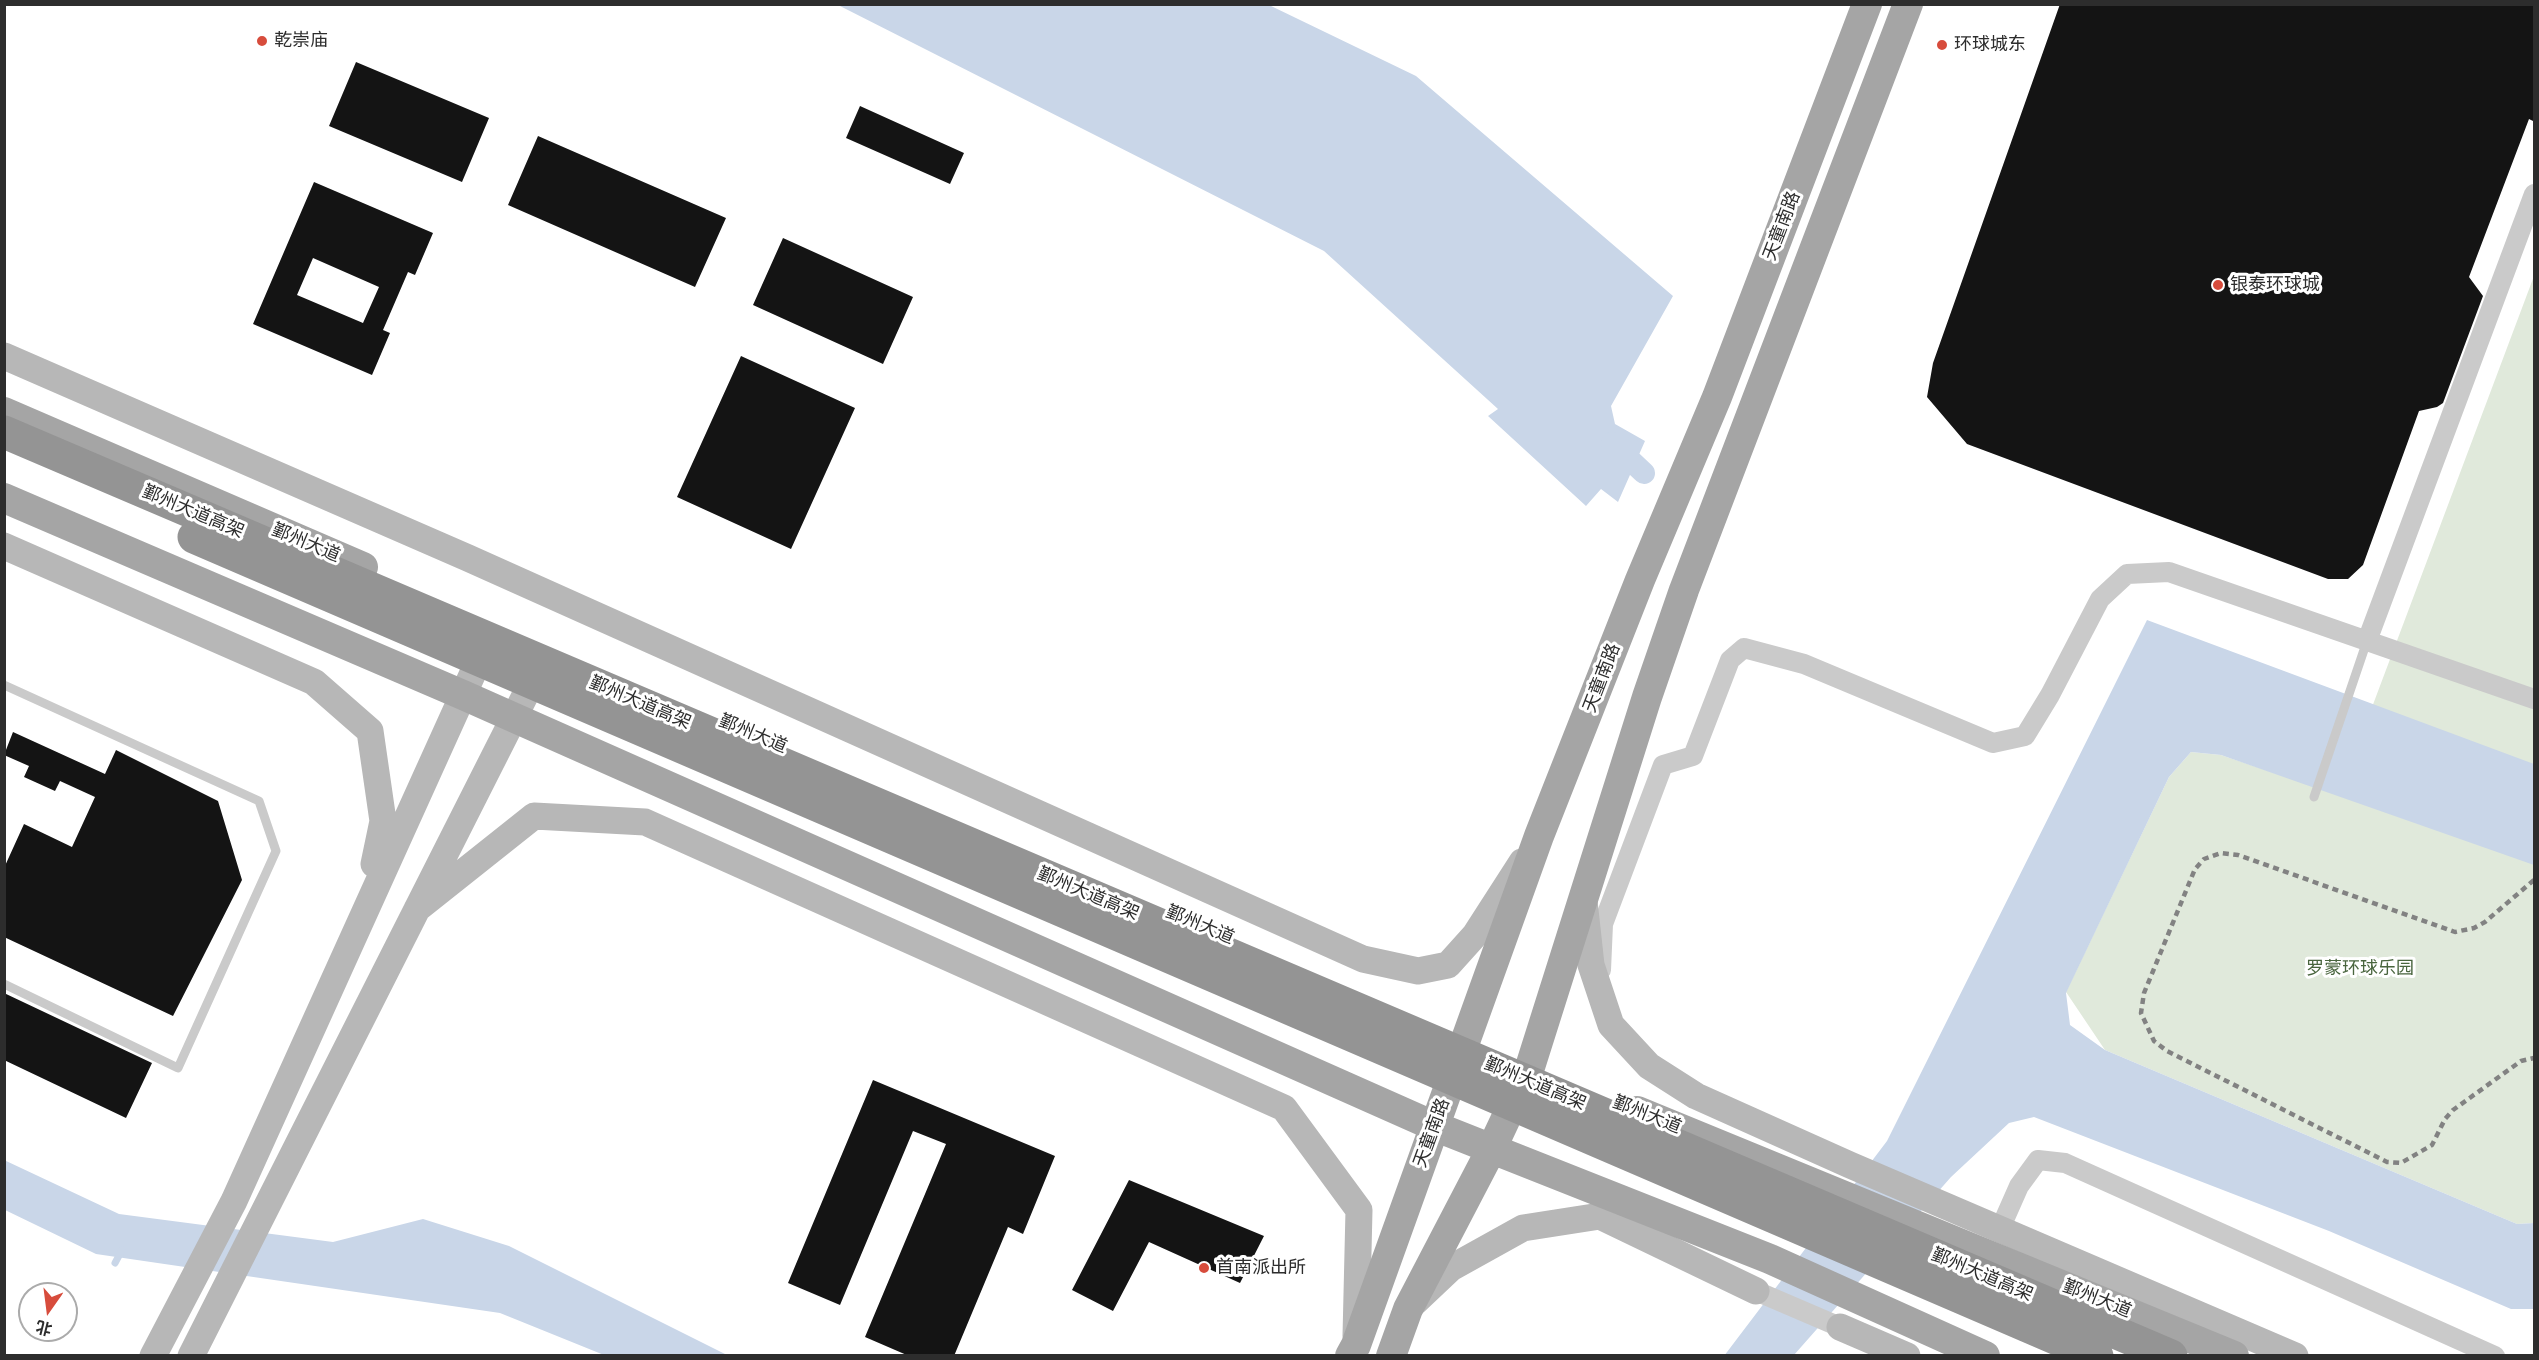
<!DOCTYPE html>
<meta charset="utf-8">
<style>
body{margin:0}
#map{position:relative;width:2539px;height:1360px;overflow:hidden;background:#fff;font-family:Karla,"Noto Sans SC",sans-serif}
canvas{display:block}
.frame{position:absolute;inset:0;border:6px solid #2d2d2d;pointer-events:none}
.north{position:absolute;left:18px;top:1282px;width:60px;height:60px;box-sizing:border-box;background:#fff;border:2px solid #ababab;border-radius:50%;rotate:194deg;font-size:16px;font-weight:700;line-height:24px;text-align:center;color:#2d2d2d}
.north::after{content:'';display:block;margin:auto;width:21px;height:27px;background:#d74c3c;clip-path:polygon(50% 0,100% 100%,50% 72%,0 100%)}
</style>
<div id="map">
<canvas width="2539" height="1360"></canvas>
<div class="frame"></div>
<div class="north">北</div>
</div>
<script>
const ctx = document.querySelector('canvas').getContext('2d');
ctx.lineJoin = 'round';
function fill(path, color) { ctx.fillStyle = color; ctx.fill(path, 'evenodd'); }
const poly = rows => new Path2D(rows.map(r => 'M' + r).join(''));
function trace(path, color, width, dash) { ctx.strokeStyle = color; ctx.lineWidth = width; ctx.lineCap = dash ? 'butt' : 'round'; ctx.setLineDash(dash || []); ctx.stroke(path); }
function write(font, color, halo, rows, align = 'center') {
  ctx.font = font + ' Karla,"Noto Sans SC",sans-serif'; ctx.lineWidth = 6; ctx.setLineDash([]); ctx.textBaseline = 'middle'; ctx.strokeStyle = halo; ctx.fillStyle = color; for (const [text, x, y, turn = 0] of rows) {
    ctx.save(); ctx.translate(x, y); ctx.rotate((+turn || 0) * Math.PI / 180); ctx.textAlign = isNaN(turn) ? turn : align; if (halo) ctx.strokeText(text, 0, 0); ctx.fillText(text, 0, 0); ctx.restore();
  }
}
fill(poly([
 [2534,276,2534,1223,2517,1224,2105,1050,2066,992,2169,777,2191,752,2221,755,2339,795]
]), '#e0e9db');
fill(poly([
 [838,5,1269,5,1416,76,1673,296,1611,406,1615,424,1645,441,1618,502,1601,489,1586,506,1488,416,1498,409,1324,251],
 [2147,620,2534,764,2534,865,2221,755,2191,752,2169,777,2066,993,2070,1025,2105,1050,2517,1224,2534,1223,2534,1309,2511,1309,2329,1231,2034,1117,2009,1123,1951,1177,1794,1355,1724,1356,1887,1141],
 [4,1160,119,1214,333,1242,423,1219,509,1246,727,1355,604,1355,500,1313,96,1254,5,1210]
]), '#c9d6e8');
trace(poly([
 [115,1263,122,1250]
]), '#c9d6e8', 7);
trace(poly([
 [1612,443,1644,473]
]), '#c9d6e8', 22);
fill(poly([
 [2060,4,2535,4,2535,122,2529,119,2469,277,2483,296,2443,403,2437,407,2419,411,2363,565,2348,579,2328,579,1967,444,1927,397,1933,363],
 [356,62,489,118,462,182,329,126],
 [860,106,964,153,950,184,846,138],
 [538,136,726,218,695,287,508,205],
 [314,182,433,233,415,275,408,272,383,330,390,333,372,375,253,324],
 [313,258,379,287,363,323,297,295],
 [783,238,913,297,883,364,753,305],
 [741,356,855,408,791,549,677,497],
 [13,732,105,774,116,750,218,801,242,880,173,1016,4,937,4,868,24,824,72,847,95,797,60,781,55,791,24,777,29,766,4,755],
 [4,993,152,1063,126,1118,4,1060],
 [873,1080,1055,1156,1023,1234,1008,1227,954,1356,909,1356,865,1337,946,1144,913,1131,840,1305,788,1283],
 [1129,1180,1264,1236,1240,1283,1149,1242,1113,1311,1072,1290]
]), '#141414');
trace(poly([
 [4,685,259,801,276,851,178,1068,4,984],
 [2314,797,2367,641]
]), '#cacaca', 9);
trace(poly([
 [2367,641,2534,194],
 [1601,970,1603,924,1663,765,1693,756,1730,660,1744,648,1804,664,1993,743,2025,736,2050,695,2100,599,2127,574,2169,572,2534,699],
 [2000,1229,2019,1186,2038,1160,2065,1163,2495,1356],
 [1756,1291,1840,1327]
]), '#cacaca', 20);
trace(poly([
 [4,356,468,558,1363,959,1418,971,1448,965,1475,935,1522,862],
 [4,546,314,682,370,731,383,821,374,864],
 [1584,901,1591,965,1611,1025,1649,1066,1696,1096,1850,1165,2295,1356],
 [417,909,534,816,645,822,1284,1108,1359,1210,1356,1336],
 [1415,1302,1451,1268,1523,1228,1600,1216,1756,1291],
 [1840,1327,1907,1356],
 [153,1356,234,1201,487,642],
 [191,1356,540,666]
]), '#b7b7b7', 27);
trace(poly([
 [4,412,363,567],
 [4,498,463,695,1434,1126,1770,1259,1985,1356],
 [1637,1111,2234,1356],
 [1350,1356,1356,1345,1539,836,1640,580,1717,397,1867,4],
 [1391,1356,1408,1309,1492,1148,1530,1067,1647,697,1684,590,1908,4]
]), '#a5a5a5', 30);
trace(poly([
 [4,432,2171,1356],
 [194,537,2097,1356]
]), '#949494', 33);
trace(poly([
 [2534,880,2485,922,2474,928,2455,932,2238,855,2221,853,2204,859,2195,869,2144,993,2141,1013,2154,1041,2167,1051,2387,1162,2401,1163,2432,1145,2445,1119,2453,1110,2521,1061,2534,1058]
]), '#828282', 4.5, [6, 4.5]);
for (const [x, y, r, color] of [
 [262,41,6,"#d74c3c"],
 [1942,45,6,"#d74c3c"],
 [2218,285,6,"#d74c3c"],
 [1204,1268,6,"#d74c3c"]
]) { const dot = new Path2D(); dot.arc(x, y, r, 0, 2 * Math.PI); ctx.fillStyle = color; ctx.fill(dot); trace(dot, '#fff', 2); }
write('18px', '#2d2d2d', '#fff', [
 ["乾崇庙",274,41],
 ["环球城东",1954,45],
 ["银泰环球城",2230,285],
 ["首南派出所",1216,1268]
], 'left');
write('18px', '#2d2d2d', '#fff', [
 ["天童南路",1782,226,-69],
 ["鄞州大道高架",193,512,23],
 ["鄞州大道",306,543,23],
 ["天童南路",1602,678,-69],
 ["鄞州大道高架",640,703,23],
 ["鄞州大道",753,734,23],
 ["鄞州大道高架",1088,894,23],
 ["鄞州大道",1200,925,23],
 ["鄞州大道高架",1535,1084,23],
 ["鄞州大道",1647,1115,22],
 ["天童南路",1432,1133,-70],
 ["鄞州大道高架",1982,1275,23],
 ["鄞州大道",2097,1299,22]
]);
write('18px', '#49653e', '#fff', [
 ["罗蒙环球乐园",2360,969]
]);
</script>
